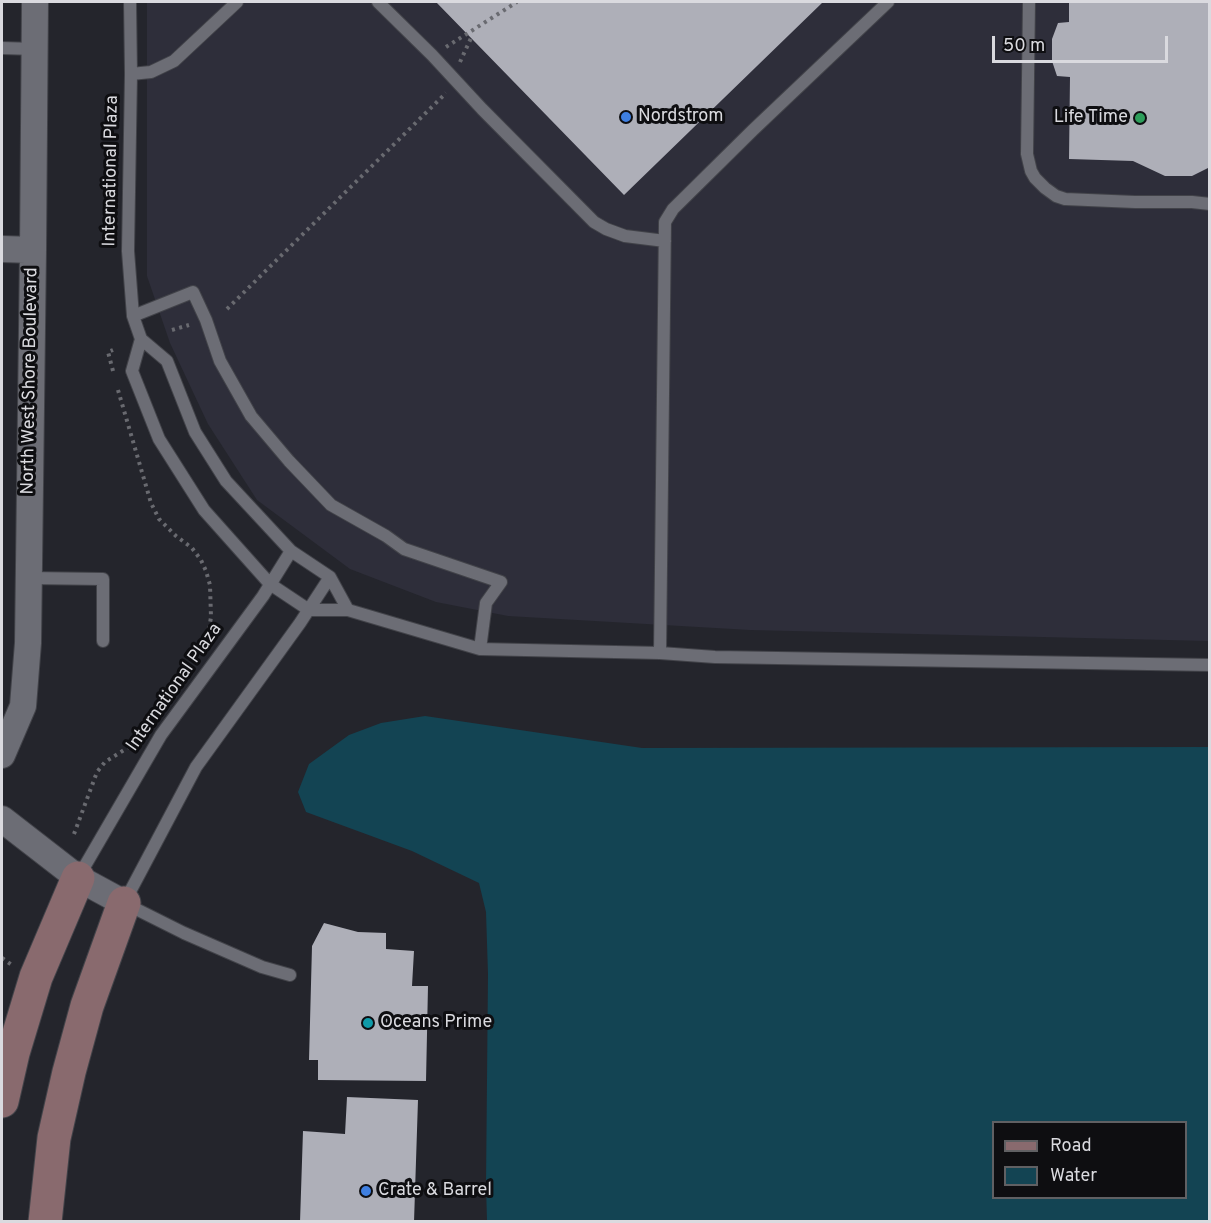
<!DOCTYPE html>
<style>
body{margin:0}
#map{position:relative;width:1211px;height:1223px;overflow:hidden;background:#24252c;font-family:Overpass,sans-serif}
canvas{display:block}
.frame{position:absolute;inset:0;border:3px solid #dadadf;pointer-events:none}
.legend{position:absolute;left:992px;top:1121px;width:195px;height:78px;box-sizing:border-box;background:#0e0e11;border:2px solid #606063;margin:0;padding:8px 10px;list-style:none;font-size:18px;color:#dadadf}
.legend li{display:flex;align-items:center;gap:12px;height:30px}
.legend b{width:30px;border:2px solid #606063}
.scale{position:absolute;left:992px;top:36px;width:176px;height:27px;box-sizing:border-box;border:3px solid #dadadf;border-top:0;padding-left:8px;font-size:18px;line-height:21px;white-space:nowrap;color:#dadadf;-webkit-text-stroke:4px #0e0e11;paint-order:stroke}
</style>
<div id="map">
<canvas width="1211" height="1223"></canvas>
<div class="frame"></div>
<ul class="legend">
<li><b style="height:8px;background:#896a6e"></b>Road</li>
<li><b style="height:16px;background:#134453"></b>Water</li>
</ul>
<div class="scale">50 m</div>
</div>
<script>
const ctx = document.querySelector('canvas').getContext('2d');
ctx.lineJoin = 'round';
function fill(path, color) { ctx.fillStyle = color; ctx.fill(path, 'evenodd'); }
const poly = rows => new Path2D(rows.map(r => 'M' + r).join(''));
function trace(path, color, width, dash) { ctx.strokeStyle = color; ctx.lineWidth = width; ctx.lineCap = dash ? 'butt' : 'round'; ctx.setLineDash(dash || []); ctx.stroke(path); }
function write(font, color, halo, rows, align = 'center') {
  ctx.font = font + ' Overpass,sans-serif'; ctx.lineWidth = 6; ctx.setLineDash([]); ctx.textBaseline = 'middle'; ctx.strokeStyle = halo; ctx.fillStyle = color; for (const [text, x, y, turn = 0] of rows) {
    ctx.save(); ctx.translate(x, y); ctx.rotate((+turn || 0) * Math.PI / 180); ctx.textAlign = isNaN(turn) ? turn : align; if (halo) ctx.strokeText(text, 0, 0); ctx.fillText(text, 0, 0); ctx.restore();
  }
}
fill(poly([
 [147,2,1209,2,1209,641,750,630,508,616,436,602,350,569,257,500,208,424,170,343,147,276]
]), '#2e2e3a');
fill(poly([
 [425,716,642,748,1209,747,1209,1221,487,1221,486,1185,488,974,486,912,479,883,412,851,306,812,298,792,309,764,349,735,381,723],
 [994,1122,1186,1122,1186,1198,994,1198]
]), '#134453');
fill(poly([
 [436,2,823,2,624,195],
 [1069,2,1210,2,1210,167,1192,176,1165,176,1133,161,1069,159,1070,77,1057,76,1052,61,1052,39,1058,23,1069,22],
 [324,923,358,932,386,933,386,949,414,951,412,986,428,986,426,1081,318,1080,318,1060,309,1060,312,946],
 [347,1097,418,1100,414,1222,300,1222,303,1131,345,1134]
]), '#aeafb8');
const lane = poly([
 [130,2,131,74,128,251,133,316,141,339,167,361,195,432,226,481,291,551,330,577,348,610],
 [378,2,432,55,482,109,594,222,606,229,625,236,665,241],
 [1029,2,1027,154,1031,171,1035,178,1045,188,1056,196,1065,199,1135,202,1192,202,1210,204],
 [2,48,34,49],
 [131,74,151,72,174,61,237,2],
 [133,316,193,292,206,320,220,361,251,416,289,461,331,505,386,536,404,549,501,582,486,603,480,649],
 [141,339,132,371,159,439,204,510,270,584,309,610,348,610,480,649,660,653,715,657,1210,665],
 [29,578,103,579,103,641],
 [660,653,665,222,673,209,753,130,888,2],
 [79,876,161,735,263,596,291,551],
 [290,975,262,967,184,933,124,903,196,767,300,623,330,577]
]);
const street = poly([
 [2,249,33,250],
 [2,755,23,706,28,643,33,250,35,2],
 [2,819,78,878,124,903]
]);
const secondary = poly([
 [2,1101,13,1053,36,977,78,878],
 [45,1222,54,1138,69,1072,87,1006,124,903]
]);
trace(lane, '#424349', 14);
trace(street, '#424349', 28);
trace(secondary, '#424349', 35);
trace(poly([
 [446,47,517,2],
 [460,62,471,38],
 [227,309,446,93],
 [172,330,189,325],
 [113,371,108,352,113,350],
 [118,390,151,503,159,519,176,536,192,548,201,560,206,571,210,585,211,617,208,636,204,643],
 [74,834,97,772,105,762,135,743],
 [2,958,12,965]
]), '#696a70', 4, [3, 4.5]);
trace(lane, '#6c6d75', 12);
trace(street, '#6c6d75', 26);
trace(secondary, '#896a6e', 33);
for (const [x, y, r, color] of [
 [626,117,6,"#3f7fe0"],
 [1140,118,6,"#2e9e5b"],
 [368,1023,6,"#0f9aa8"],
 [366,1191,6,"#3f7fe0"]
]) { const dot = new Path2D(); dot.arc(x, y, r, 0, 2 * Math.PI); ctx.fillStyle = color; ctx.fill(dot); trace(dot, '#0e0e11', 2); }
write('18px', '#dadadf', '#0e0e11', [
 ["Nordstrom",638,117],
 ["Life Time",1128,118,"right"],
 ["Oceans Prime",380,1023],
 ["Crate & Barrel",378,1191]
], 'left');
write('18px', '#dadadf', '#0e0e11', [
 ["International Plaza",112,171,-89],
 ["North West Shore Boulevard",31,381,-89],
 ["International Plaza",175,688,-55]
]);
</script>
